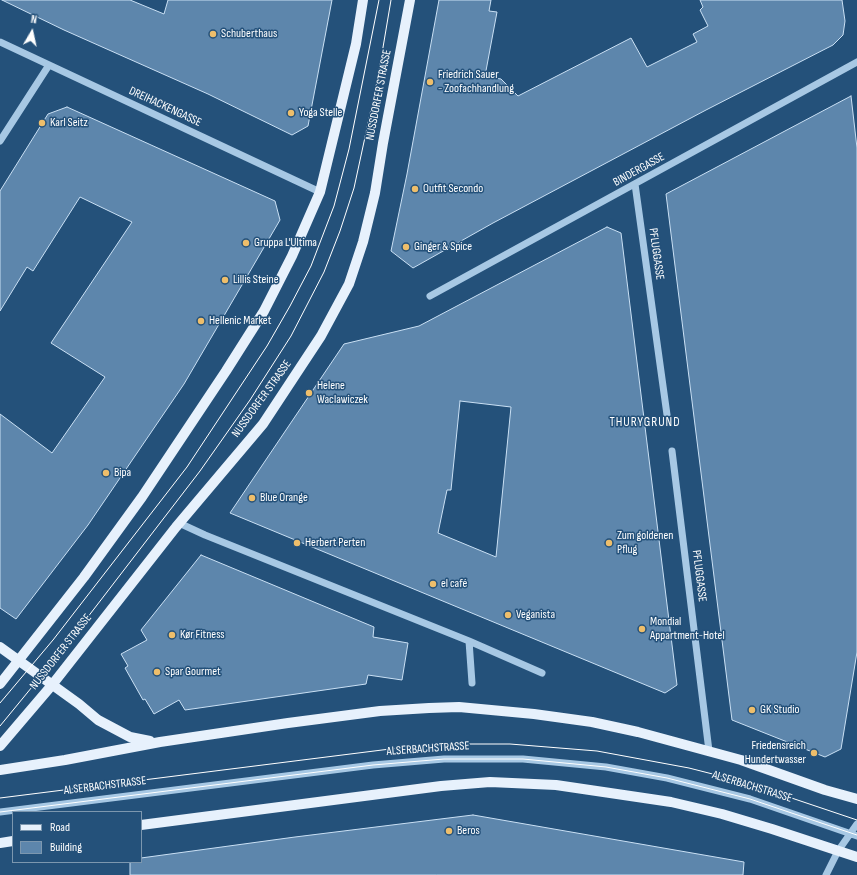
<!DOCTYPE html>
<meta charset="utf-8">
<style>
body{margin:0}
#map{position:relative;width:857px;height:875px;overflow:hidden;background:#24517a;font-family:"Sofia Sans Condensed",sans-serif}
canvas{display:block}
.legend{position:absolute;left:12px;top:811px;width:130px;height:52px;box-sizing:border-box;background:#24517a;border:1px solid #7c97af;margin:0;padding:5px 7px;list-style:none;font-size:12px;color:#fff}
.legend li{display:flex;align-items:center;gap:8px;height:20px}
.legend b{width:20px;border:1px solid #7c97af}
.north{position:absolute;left:12px;top:12px;width:40px;height:40px;-webkit-text-stroke:3px #24517a;paint-order:stroke;rotate:9deg;font-size:11px;font-weight:700;line-height:16px;text-align:center;color:#fff}
.north::after{content:'';display:block;margin:auto;width:14px;height:18px;background:#fff;clip-path:polygon(50% 0,100% 100%,50% 72%,0 100%)}
</style>
<div id="map">
<canvas width="857" height="875"></canvas>
<ul class="legend">
<li><b style="height:5px;background:#e7f1fc"></b>Road</li>
<li><b style="height:11px;background:#5d86ac"></b>Building</li>
</ul>
<div class="north">N</div>
</div>
<script>
const ctx = document.querySelector('canvas').getContext('2d');
ctx.lineJoin = 'round';
function fill(path, color) { ctx.fillStyle = color; ctx.fill(path, 'evenodd'); }
const poly = rows => new Path2D(rows.map(r => 'M' + r).join(''));
function trace(path, color, width, dash) { ctx.strokeStyle = color; ctx.lineWidth = width; ctx.lineCap = dash ? 'butt' : 'round'; ctx.setLineDash(dash || []); ctx.stroke(path); }
function write(font, color, halo, rows, align = 'center') {
  ctx.font = font + ' "Sofia Sans Condensed",sans-serif'; ctx.lineWidth = 3; ctx.setLineDash([]); ctx.textBaseline = 'middle'; ctx.strokeStyle = halo; ctx.fillStyle = color; for (const [text, x, y, turn = 0] of rows) {
    ctx.save(); ctx.translate(x, y); ctx.rotate((+turn || 0) * Math.PI / 180); ctx.textAlign = isNaN(turn) ? turn : align; if (halo) ctx.strokeText(text, 0, 0); ctx.fillText(text, 0, 0); ctx.restore();
  }
}
const building = poly([
 [2,0,130,0,164,14,168,0,332,0,308,126,292,135,208,94,64,30,2,0],
 [439,0,491,0,489,11,497,12,485,76,501,79,518,96,631,38,647,67,697,42,693,34,708,26,700,10,703,7,700,0,842,0,845,21,843,35,833,45,706,110,493,223,413,268,391,251,407,174,439,0],
 [851,96,857,148,857,652,841,749,825,757,732,720,666,194,851,96],
 [67,107,275,201,280,220,184,384,88,525,16,619,0,608,0,414,52,453,105,377,51,343,132,222,80,197,33,271,27,267,0,311,0,191,48,114,67,107],
 [607,227,621,233,677,685,665,693,230,513,344,344,419,326,607,227],
 [460,401,511,407,496,557,438,533,447,490,451,490,460,401],
 [201,555,374,627,373,637,408,643,402,680,368,675,366,684,185,710,179,700,154,714,145,699,143,700,125,668,128,666,121,654,147,640,141,630,201,555],
 [473,815,744,862,743,875,130,875,130,862,141,862,141,858,295,837,473,815]
]);
fill(building, '#5d86ac');
trace(building, '#cae0f4', 1);
trace(poly([
 [0,42,320,192],
 [0,141,49,65],
 [635,184,668,422],
 [430,296,857,62],
 [672,451,709,751],
 [179,523,205,535,469,641,472,683],
 [469,641,542,673],
 [0,812,373,765,444,759,523,759,606,767,667,778,750,799,857,836],
 [826,875,838,851,857,824]
]), '#a7c8e4', 7);
trace(poly([
 [0,647,79,704,98,720,130,737,150,741],
 [0,684,84,577,142,497,226,371,264,311,292,256,320,192,356,44,363,0],
 [0,746,52,685,176,527,263,424,321,336,349,284,363,242,375,193,383,143,410,0],
 [0,770,65,760,160,742,288,723,380,711,429,708,459,707,534,714,592,722,638,732,741,760,825,790,857,799],
 [141,825,441,786,490,782,556,785,671,802,722,814,772,829,857,857],
 [0,843,13,841]
]), '#e7f1fc', 10);
trace(poly([
 [0,703,53,640,187,467,267,346,290,306,311,266,334,206,349,149,379,0],
 [0,726,64,648,200,471,250,400,291,336,324,272,340,231,354,188,378,77,391,0],
 [0,798,398,748,444,744,510,744,597,751,689,768,744,782,857,820],
 [0,812,373,765,444,759,523,759,606,767,667,778,750,799,857,835]
]), '#fff', 1);
for (const [x, y, r, color] of [
 [213,34,4,"#eebe6b"],
 [430,82,4,"#eebe6b"],
 [291,113,4,"#eebe6b"],
 [42,123,4,"#eebe6b"],
 [415,189,4,"#eebe6b"],
 [246,243,4,"#eebe6b"],
 [406,247,4,"#eebe6b"],
 [225,280,4,"#eebe6b"],
 [201,321,4,"#eebe6b"],
 [309,393,4,"#eebe6b"],
 [106,473,4,"#eebe6b"],
 [252,498,4,"#eebe6b"],
 [297,543,4,"#eebe6b"],
 [609,543,4,"#eebe6b"],
 [433,584,4,"#eebe6b"],
 [508,615,4,"#eebe6b"],
 [642,629,4,"#eebe6b"],
 [172,635,4,"#eebe6b"],
 [157,672,4,"#eebe6b"],
 [752,710,4,"#eebe6b"],
 [814,753,4,"#eebe6b"],
 [449,831,4,"#eebe6b"]
]) { const dot = new Path2D(); dot.arc(x, y, r, 0, 2 * Math.PI); ctx.fillStyle = color; ctx.fill(dot); trace(dot, '#24517a', 1.5); }
write('12px', '#fff', '#24517a', [
 ["Schuberthaus",221,34],
 ["Friedrich Sauer",438,75],
 ["- Zoofachhandlung",438,89],
 ["Yoga Stelle",299,113],
 ["Karl Seitz",50,123],
 ["Outfit Secondo",423,189],
 ["Gruppa L'Ultima",254,243],
 ["Ginger & Spice",414,247],
 ["Lillis Steine",233,280],
 ["Hellenic Market",209,321],
 ["Helene",317,386],
 ["Waclawiczek",317,400],
 ["Bipa",114,473],
 ["Blue Orange",260,498],
 ["Zum goldenen",617,536],
 ["Pflug",617,550],
 ["Herbert Perten",305,543],
 ["el café",441,584],
 ["Veganista",516,615],
 ["Mondial",650,622],
 ["Appartment-Hotel",650,636],
 ["Kør Fitness",180,635],
 ["Spar Gourmet",165,672],
 ["GK Studio",760,710],
 ["Friedensreich",806,746,"right"],
 ["Hundertwasser",806,760,"right"],
 ["Beros",457,831]
], 'left');
write('12px', '#fff', '#24517a', [
 ["NUSSDORFER STRASSE",379,95,-79],
 ["DREIHACKENGASSE",165,107,25],
 ["BINDERGASSE",639,170,-29],
 ["PFLUGGASSE",656,254,82],
 ["NUSSDORFER STRASSE",262,399,-54],
 ["PFLUGGASSE",699,576,83],
 ["NUSSDORFER STRASSE",61,652,-52],
 ["ALSERBACHSTRASSE",428,749,-4],
 ["ALSERBACHSTRASSE",105,786,-7],
 ["ALSERBACHSTRASSE",752,787,17]
]);
ctx.letterSpacing = '1px';
write('13px', '#fff', '#24517a', [
 ["THURYGRUND",645,423]
]);
ctx.letterSpacing = '0px';
</script>
